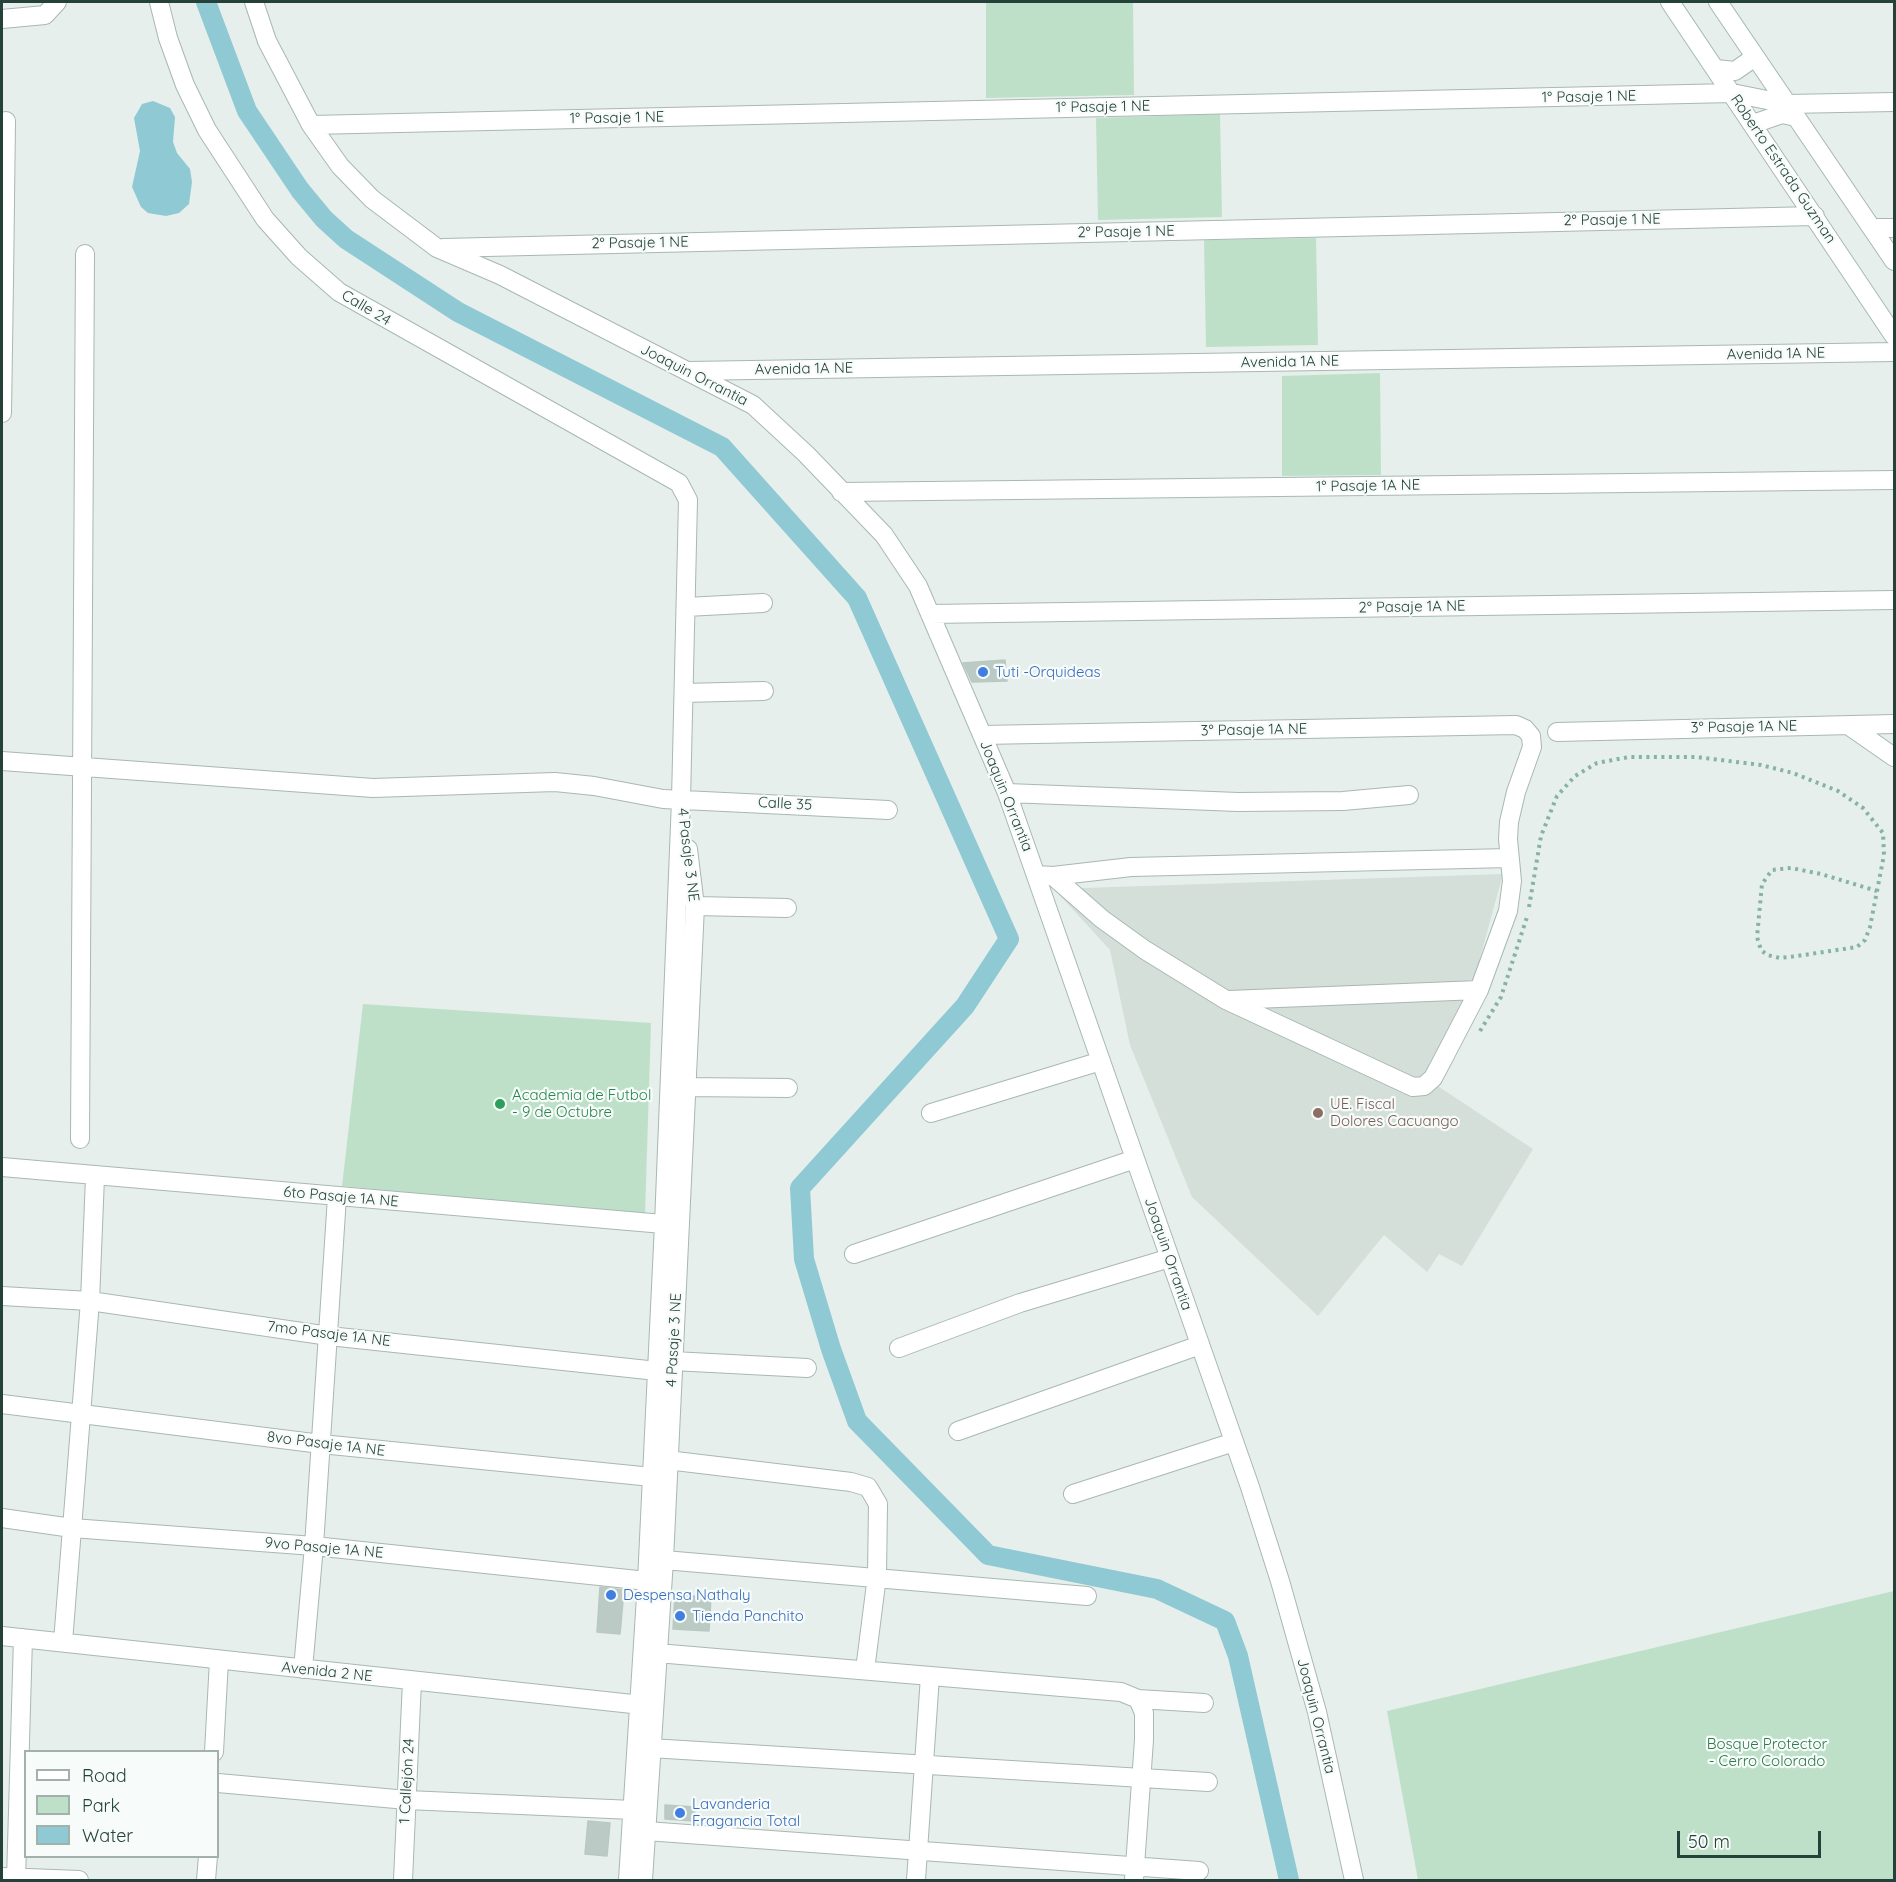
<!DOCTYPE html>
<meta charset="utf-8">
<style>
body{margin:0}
#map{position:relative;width:1896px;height:1882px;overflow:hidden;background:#e6efeb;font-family:Quicksand,sans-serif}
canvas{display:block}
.frame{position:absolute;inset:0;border:3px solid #24423a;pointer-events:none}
.legend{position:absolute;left:24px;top:1750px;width:195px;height:108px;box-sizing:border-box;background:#f7fbf9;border:2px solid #a3b1ad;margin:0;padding:8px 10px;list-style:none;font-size:18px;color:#24423a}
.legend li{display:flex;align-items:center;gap:12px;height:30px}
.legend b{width:30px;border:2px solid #a3b1ad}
.scale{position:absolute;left:1677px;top:1831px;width:144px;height:27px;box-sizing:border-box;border:3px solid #24423a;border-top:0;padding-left:8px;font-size:18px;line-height:21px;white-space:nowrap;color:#24423a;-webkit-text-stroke:4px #f7fbf9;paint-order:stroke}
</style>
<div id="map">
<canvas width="1896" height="1882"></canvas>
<div class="frame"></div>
<ul class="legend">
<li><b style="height:8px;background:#fff"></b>Road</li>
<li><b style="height:16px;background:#bfe0c8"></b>Park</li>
<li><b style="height:16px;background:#8ec9d4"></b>Water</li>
</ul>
<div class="scale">50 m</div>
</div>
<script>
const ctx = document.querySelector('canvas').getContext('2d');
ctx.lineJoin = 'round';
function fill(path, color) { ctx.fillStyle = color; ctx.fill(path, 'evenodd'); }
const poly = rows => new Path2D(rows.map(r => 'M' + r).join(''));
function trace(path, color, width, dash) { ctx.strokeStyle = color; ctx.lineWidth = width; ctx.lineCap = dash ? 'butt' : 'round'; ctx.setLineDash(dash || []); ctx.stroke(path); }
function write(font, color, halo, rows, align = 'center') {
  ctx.font = font + ' Quicksand,sans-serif'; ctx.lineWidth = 4.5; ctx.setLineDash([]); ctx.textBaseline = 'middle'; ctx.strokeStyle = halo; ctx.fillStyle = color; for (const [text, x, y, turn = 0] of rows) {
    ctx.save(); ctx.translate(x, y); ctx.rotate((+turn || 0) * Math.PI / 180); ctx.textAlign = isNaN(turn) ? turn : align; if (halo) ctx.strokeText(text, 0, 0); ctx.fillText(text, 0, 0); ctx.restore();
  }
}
fill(poly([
 [1503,874,1474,980,1424,1077,1533,1149,1462,1266,1439,1254,1427,1272,1384,1235,1318,1316,1192,1197,1130,1045,1110,950,1054,889]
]), '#d4dfda');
fill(poly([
 [986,2,1133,2,1134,95,986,98],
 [1220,114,1222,217,1098,220,1096,118],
 [1316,238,1318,345,1206,347,1204,240],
 [1380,373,1381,475,1282,476,1282,376],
 [363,1004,651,1023,645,1215,342,1186],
 [1894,1591,1894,1880,1418,1880,1387,1711]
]), '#bfe0c8');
fill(poly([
 [153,101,170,108,175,117,173,142,177,153,190,169,192,182,189,204,179,213,166,216,148,213,141,207,132,187,140,151,134,118,142,104]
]), '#8ec9d4');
trace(poly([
 [206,2,247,111,300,190,324,219,346,239,458,312,722,447,857,598,1009,939,965,1006,800,1188,804,1259,831,1349,857,1421,988,1555,1157,1589,1225,1621,1238,1656,1289,1880]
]), '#8ec9d4', 20);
const building = poly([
 [1005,660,1007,681,972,682,963,663,1005,660],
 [600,1587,624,1590,620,1634,597,1632,600,1587],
 [675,1595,711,1597,709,1631,673,1629,675,1595],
 [665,1805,695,1807,694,1821,665,1819,665,1805],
 [588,1821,610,1823,607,1856,585,1854,588,1821]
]);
fill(building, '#bbcac4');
trace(building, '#b8c9c2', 1.5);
const minor = poly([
 [159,2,168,38,185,85,207,130,265,219,299,257,339,292,679,483,688,500,681,800,664,1224,647,1581,628,1880],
 [254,2,267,41,311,125,340,166,372,199,437,248,500,275,753,405,806,454,884,535,918,586,1007,793,1250,1487,1280,1581,1317,1712,1354,1880],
 [1670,2,1894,336],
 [1718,2,1894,261],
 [2,19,45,15,57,2],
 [1716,69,1735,71,1755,57],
 [1753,124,1782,114,1796,117],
 [311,125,1732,93,1787,104,1894,102],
 [1872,228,1894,228],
 [443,248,1815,216],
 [2,281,4,281,2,413],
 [4,281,6,121],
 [688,371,1894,352],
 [841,492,1894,480],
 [686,607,763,603],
 [930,614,1894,600],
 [684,693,764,691],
 [1848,725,1894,757],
 [1557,732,1894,724],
 [982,735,1516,725,1525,729,1531,736,1532,747,1516,792,1509,822,1508,839,1512,881,1508,911,1479,990,1442,1061,1433,1078,1424,1086,1413,1087,1226,1000,1145,950,1102,919,1053,876,1036,875],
 [2,761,373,788,555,782,594,786,663,799,888,810],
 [1007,793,1238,802,1343,801,1409,795],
 [1053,876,1131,867,1509,858],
 [695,906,787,908],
 [1229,1000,1479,990],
 [687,1087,788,1088],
 [931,1113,1101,1061],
 [80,1139,85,254],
 [2,1167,675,1225],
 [854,1254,1135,1159],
 [2,1296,90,1301,329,1336,657,1371],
 [899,1348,1020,1303,1170,1258],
 [673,1361,807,1368],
 [2,1404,321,1444,652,1477],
 [958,1431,1200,1345],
 [667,1460,851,1482,868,1487,878,1504,877,1576,865,1670],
 [1073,1494,1234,1442],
 [2,1518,72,1528,314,1546,647,1581],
 [664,1560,1087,1596],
 [2,1636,651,1706],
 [63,1642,90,1301,95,1177],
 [645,1652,1121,1692,1138,1699,1144,1713,1144,1740,1134,1880],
 [303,1669,314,1546,337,1197],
 [1138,1699,1204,1703],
 [650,1748,1208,1782],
 [214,1752,219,1660],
 [218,1783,407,1800,633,1810],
 [646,1831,1199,1871],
 [2,1877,79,1880],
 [16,1880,23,1638],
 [206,1880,208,1856],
 [403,1880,412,1681],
 [643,1880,664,1560,695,906,688,849],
 [916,1880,930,1676]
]);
trace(minor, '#a8b8b2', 20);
trace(poly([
 [1529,907,1541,836,1557,796,1575,776,1597,763,1629,757,1696,757,1761,765,1793,773,1838,791,1863,808,1883,833,1884,855,1870,927,1865,940,1857,947,1797,956,1780,958,1767,955,1761,950,1757,937,1762,884,1772,870,1791,868,1821,874,1877,891],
 [1480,1031,1501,997,1527,917]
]), '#86b3a5', 4, [3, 4.5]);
trace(minor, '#fff', 18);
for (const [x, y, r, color] of [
 [983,672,6,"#3f7fe0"],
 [500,1104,6,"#2e9e5b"],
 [1318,1113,6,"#8d6e63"],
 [611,1595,6,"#3f7fe0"],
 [680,1616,6,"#3f7fe0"],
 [680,1813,6,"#3f7fe0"]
]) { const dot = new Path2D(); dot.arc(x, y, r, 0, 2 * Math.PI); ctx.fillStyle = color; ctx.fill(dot); trace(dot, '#f7fbf9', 2); }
write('15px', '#24423a', '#f7fbf9', [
 ["1° Pasaje 1 NE",1589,97,-1],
 ["1° Pasaje 1 NE",1103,107,-1],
 ["1° Pasaje 1 NE",617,118,-1],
 ["Roberto Estrada Guzman",1783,169,56],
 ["2° Pasaje 1 NE",1612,220,-1],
 ["2° Pasaje 1 NE",1126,232,-1],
 ["2° Pasaje 1 NE",640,243,-1],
 ["Calle 24",366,308,31],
 ["Avenida 1A NE",1776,354,-1],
 ["Avenida 1A NE",1290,362,-1],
 ["Avenida 1A NE",804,369,-1],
 ["Joaquin Orrantia",694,375,27],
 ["1° Pasaje 1A NE",1368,486,-1],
 ["2° Pasaje 1A NE",1412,607,-1],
 ["3° Pasaje 1A NE",1744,727,-1],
 ["3° Pasaje 1A NE",1254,730,-1],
 ["Joaquin Orrantia",1006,796,68],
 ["Calle 35",785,804,3],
 ["4 Pasaje 3 NE",688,855,83],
 ["6to Pasaje 1A NE",341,1197,5],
 ["Joaquin Orrantia",1168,1254,71],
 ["7mo Pasaje 1A NE",329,1334,7],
 ["4 Pasaje 3 NE",674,1340,-87],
 ["8vo Pasaje 1A NE",326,1444,7],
 ["9vo Pasaje 1A NE",324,1548,5],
 ["Avenida 2 NE",327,1672,6],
 ["Joaquin Orrantia",1316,1716,76],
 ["1 Callejón 24",407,1781,-87]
]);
write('15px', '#366cbe', '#f7fbf9', [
 ["Tuti -Orquideas",995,672],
 ["Despensa Nathaly",623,1595],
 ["Tienda Panchito",692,1616],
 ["Lavanderia",692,1804],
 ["Fragancia Total",692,1821]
], 'left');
write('15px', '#27864d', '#f7fbf9', [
 ["Academia de Futbol",512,1095],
 ["- 9 de Octubre",512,1112]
], 'left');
write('15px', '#785e54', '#f7fbf9', [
 ["UE. Fiscal",1330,1104],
 ["Dolores Cacuango",1330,1121]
], 'left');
write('15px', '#2d7a4b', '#f7fbf9', [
 ["Bosque Protector",1767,1744],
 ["- Cerro Colorado",1767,1761]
]);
</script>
